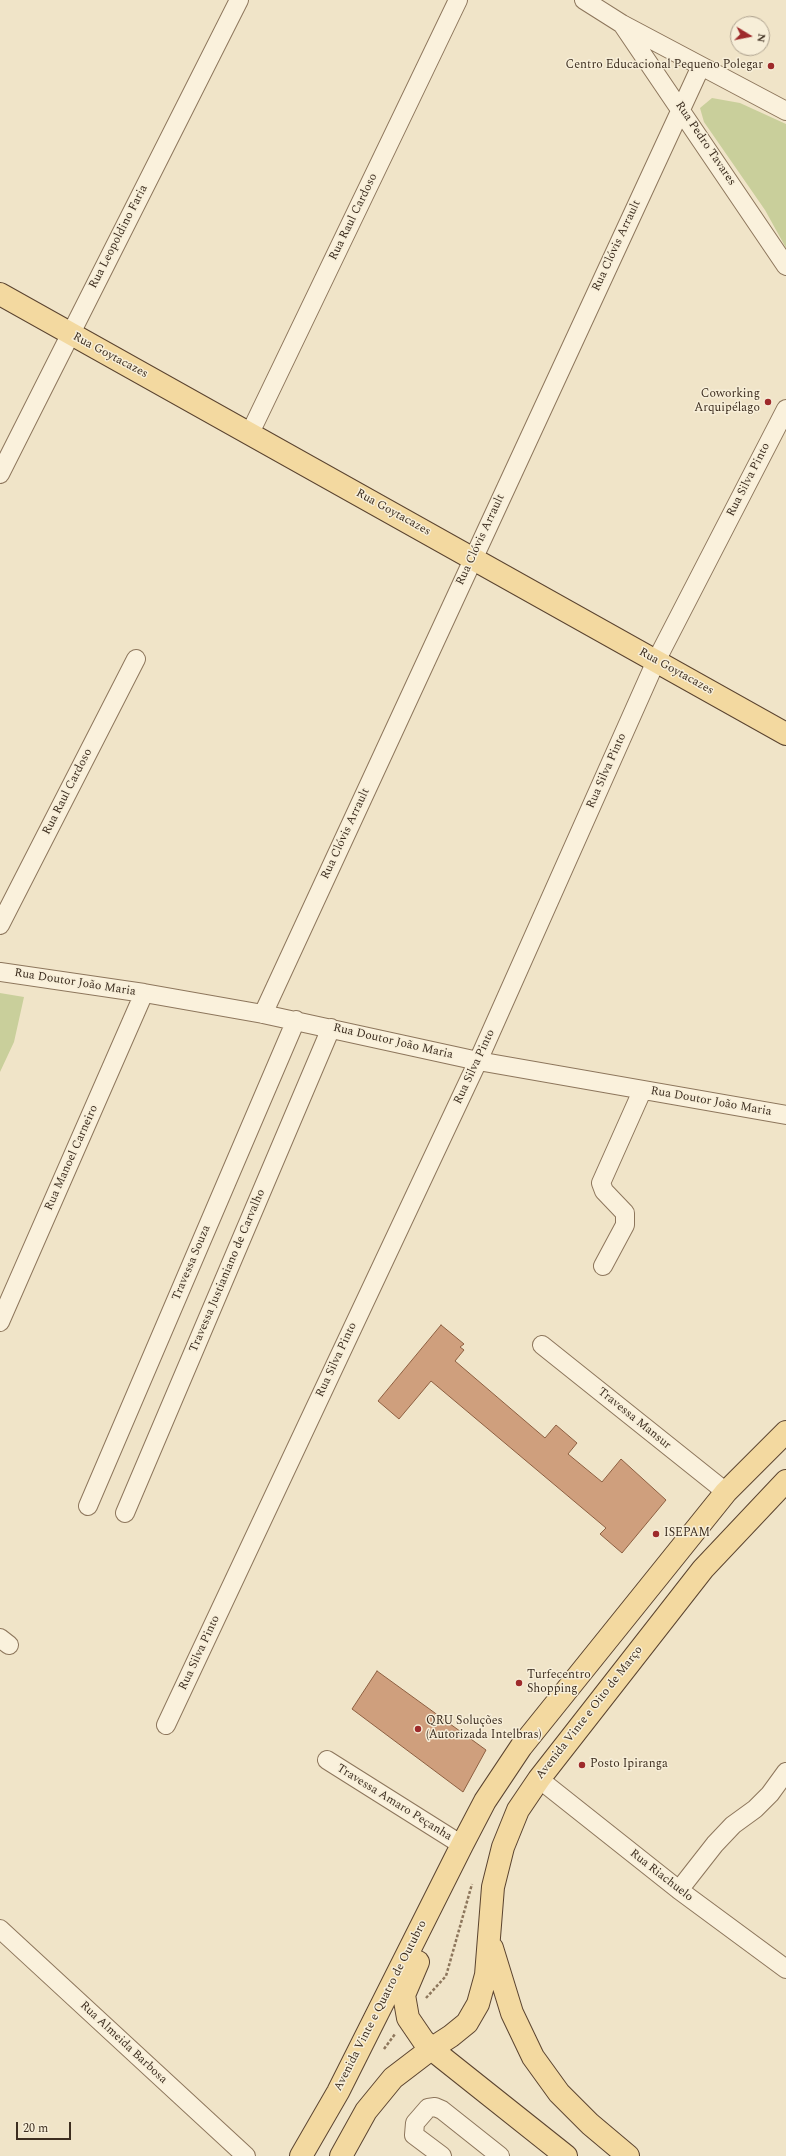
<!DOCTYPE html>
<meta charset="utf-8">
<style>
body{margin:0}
#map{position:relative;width:786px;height:2156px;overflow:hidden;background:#f0e4c8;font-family:Spectral,serif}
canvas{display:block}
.north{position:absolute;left:730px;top:16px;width:40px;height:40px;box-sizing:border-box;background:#f7eed8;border:1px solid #ada18e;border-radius:50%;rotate:100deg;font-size:11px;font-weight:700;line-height:16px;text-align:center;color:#3d2e20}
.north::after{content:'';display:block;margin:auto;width:14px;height:18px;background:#9e2a2b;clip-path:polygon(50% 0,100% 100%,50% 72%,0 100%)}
.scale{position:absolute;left:16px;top:2122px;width:55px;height:18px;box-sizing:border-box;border:2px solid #3d2e20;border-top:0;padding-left:5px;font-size:12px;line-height:14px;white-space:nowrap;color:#3d2e20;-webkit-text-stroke:3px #f7eed8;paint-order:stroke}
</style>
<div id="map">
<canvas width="786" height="2156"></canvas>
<div class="north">N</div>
<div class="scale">20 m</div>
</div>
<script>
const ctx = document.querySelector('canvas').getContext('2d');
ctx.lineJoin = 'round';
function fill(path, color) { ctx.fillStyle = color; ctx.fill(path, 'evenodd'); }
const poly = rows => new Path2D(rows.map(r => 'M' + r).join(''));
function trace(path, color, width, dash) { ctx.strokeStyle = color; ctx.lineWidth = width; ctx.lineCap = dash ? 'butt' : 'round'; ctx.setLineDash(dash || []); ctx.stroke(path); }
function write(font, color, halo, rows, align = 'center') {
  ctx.font = font + ' Spectral,serif'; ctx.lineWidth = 3; ctx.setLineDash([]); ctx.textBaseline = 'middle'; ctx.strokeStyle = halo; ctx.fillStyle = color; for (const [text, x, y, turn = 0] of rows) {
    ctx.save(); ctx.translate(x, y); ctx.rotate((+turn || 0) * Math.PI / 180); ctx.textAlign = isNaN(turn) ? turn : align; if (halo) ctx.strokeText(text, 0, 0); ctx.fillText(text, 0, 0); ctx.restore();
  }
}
fill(poly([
 [712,98,740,103,786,124,786,248,765,210,704,122,700,108],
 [0,993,24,997,14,1042,0,1072]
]), '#c9cf9b');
const building = poly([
 [441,1325,464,1344,460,1347,464,1350,455,1361,545,1438,556,1425,577,1443,568,1454,602,1482,621,1459,666,1500,622,1553,600,1534,606,1528,431,1381,399,1419,378,1401,441,1325],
 [377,1671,486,1750,463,1792,352,1709,377,1671]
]);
fill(building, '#cf9f7d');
trace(building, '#8d5f41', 1);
const minor = poly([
 [584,0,622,24,786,111],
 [622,24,786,266],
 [250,433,458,0],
 [0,474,239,0],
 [0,925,136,659],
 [0,972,144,993,263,1014,478,1061,786,1115],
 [263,1014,701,66],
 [603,1266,625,1225,625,1213,604,1191,601,1183,642,1091],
 [0,1322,144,993],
 [542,1345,726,1492],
 [88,1506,296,1020],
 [125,1513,331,1028],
 [0,1638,9,1645],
 [166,1725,478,1061,656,661,786,409],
 [327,1760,462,1845],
 [539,1779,679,1890,786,1969],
 [679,1890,715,1844,733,1825,755,1809,770,1794,786,1772],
 [0,1929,246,2156],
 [442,2156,414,2135,415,2123,428,2108,435,2107,442,2110,500,2156]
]);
const major = poly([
 [0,294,786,734],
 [492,1948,512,2013,533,2057,559,2093,590,2124,628,2156],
 [418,1962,404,1995,408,2018,423,2040,439,2055,566,2156],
 [301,2156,338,2092,462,1845,485,1801,521,1747,726,1492,786,1432],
 [341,2156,366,2111,393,2078,431,2049,451,2036,467,2023,478,2004,486,1975,493,1887,503,1847,518,1810,539,1779,703,1569,786,1481]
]);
trace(minor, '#8d765c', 20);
trace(major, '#5b4430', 24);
trace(poly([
 [426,1998,446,1976,472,1884],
 [384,2049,395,2034]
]), '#8d765c', 2.5, [3, 2]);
trace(minor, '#faf1dc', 18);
trace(major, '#f3d9a0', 22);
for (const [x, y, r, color] of [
 [771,66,4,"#9e2a2b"],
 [768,402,4,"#9e2a2b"],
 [656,1534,4,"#9e2a2b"],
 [519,1683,4,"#9e2a2b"],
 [418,1729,4,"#9e2a2b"],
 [582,1765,4,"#9e2a2b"]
]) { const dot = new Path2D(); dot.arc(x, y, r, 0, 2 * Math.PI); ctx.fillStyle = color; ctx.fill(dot); trace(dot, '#f7eed8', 1.5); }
write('12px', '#3d2e20', '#f7eed8', [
 ["Centro Educacional Pequeno Polegar",763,66,"right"],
 ["Coworking",760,395,"right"],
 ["Arquipélago",760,409,"right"],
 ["ISEPAM",664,1534],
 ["Turfecentro",527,1676],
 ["Shopping",527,1690],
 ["QRU Soluções",426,1722],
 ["(Autorizada Intelbras)",426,1736],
 ["Posto Ipiranga",590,1765]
], 'left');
write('12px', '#3d2e20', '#f7eed8', [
 ["Rua Pedro Tavares",705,144,56],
 ["Rua Raul Cardoso",354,217,-64],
 ["Rua Leopoldino Faria",119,237,-63],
 ["Rua Clóvis Arrault",617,246,-65],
 ["Rua Goytacazes",110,356,28],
 ["Rua Silva Pinto",749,480,-63],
 ["Rua Goytacazes",393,513,29],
 ["Rua Clóvis Arrault",481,540,-65],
 ["Rua Goytacazes",676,672,29],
 ["Rua Silva Pinto",607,771,-66],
 ["Rua Raul Cardoso",68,792,-63],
 ["Rua Clóvis Arrault",346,834,-65],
 ["Rua Doutor João Maria",75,983,9],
 ["Rua Doutor João Maria",393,1042,13],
 ["Rua Silva Pinto",475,1067,-65],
 ["Rua Doutor João Maria",711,1102,10],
 ["Rua Manoel Carneiro",72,1158,-66],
 ["Travessa Souza",192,1263,-67],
 ["Travessa Justianiano de Carvalho",228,1271,-67],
 ["Rua Silva Pinto",337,1360,-65],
 ["Travessa Mansur",634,1419,39],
 ["Rua Silva Pinto",200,1653,-65],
 ["Avenida Vinte e Oito de Março",590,1713,-52],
 ["Travessa Amaro Peçanha",394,1803,32],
 ["Rua Riachuelo",661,1876,38],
 ["Avenida Vinte e Quatro de Outubro",381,2006,-63],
 ["Rua Almeida Barbosa",123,2043,43]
]);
</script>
